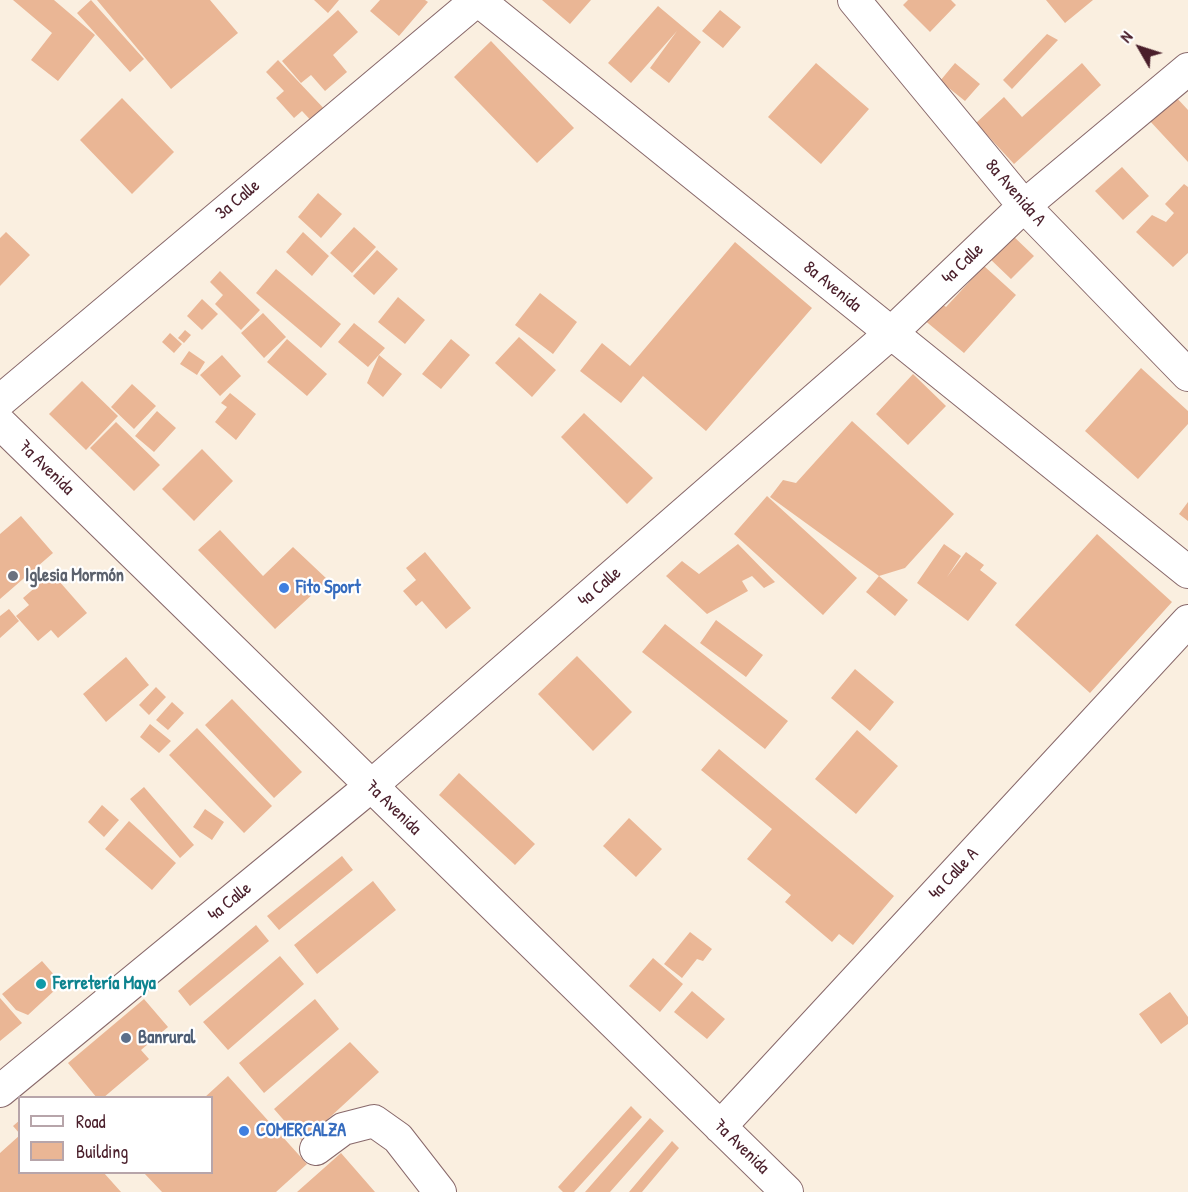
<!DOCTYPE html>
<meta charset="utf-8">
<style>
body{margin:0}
#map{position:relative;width:1188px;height:1192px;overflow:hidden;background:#faefe0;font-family:"Patrick Hand",sans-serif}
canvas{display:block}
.legend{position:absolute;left:18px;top:1096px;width:195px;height:78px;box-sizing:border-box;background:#fff;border:2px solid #b7a5aa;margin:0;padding:8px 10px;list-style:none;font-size:18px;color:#4a1f2b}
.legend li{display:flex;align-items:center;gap:12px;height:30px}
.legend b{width:30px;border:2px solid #b7a5aa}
.north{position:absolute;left:1110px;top:18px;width:60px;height:60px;-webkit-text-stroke:4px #fff;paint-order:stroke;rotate:309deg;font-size:16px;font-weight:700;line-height:24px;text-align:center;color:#4a1f2b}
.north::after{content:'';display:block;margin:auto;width:21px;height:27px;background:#4a1f2b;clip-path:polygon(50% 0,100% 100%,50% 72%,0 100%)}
</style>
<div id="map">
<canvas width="1188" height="1192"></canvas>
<ul class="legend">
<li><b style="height:8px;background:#fff"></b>Road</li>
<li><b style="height:16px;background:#eab695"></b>Building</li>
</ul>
<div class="north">N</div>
</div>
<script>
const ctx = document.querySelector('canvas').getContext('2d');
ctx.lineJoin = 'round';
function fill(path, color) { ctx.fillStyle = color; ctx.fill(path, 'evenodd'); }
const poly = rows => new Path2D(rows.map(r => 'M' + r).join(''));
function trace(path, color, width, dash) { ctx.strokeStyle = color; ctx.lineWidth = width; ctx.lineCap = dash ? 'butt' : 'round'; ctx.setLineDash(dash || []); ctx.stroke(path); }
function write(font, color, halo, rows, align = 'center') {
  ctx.font = font + ' "Patrick Hand",sans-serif'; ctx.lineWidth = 4.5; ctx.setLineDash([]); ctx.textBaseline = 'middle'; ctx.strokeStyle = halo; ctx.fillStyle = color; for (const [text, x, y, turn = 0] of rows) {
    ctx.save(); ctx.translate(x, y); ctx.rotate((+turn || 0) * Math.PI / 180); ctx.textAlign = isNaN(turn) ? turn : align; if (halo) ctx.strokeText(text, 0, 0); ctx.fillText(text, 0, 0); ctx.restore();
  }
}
fill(poly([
 [13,0,54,0,95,35,58,81,31,60,52,33],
 [91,0,144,59,130,72,77,13],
 [97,0,210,0,238,33,171,89],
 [314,0,339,0,328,13],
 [380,0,425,0,428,2,399,36,370,11],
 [542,0,591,0,570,24],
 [908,0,951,0,956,5,930,32,903,5],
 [1046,0,1093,0,1065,23],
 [658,6,701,42,669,83,650,68,677,31,631,83,608,63],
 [338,10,358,32,333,55,347,72,325,91,311,75,301,83,282,61],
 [720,10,741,27,723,48,702,31],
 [1047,34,1058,40,1012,89,1003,80],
 [491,41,574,128,537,163,454,77],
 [278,60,330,115,317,127,302,111,294,118,276,98,284,91,266,72],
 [816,63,869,109,821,164,768,117],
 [955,63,980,84,965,101,940,81],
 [1082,63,1101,85,1014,164,976,123,1004,97,1022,117],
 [1175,96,1188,110,1188,162,1149,120],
 [122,98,174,152,132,194,80,140],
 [1122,167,1149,196,1123,220,1095,191],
 [1184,184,1188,187,1188,253,1173,267,1136,232,1152,215,1166,222,1174,213,1165,204],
 [318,193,342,214,321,238,298,217],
 [354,227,376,247,352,273,330,253],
 [6,232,30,255,0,286,0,238],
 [303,232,329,256,312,276,286,252],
 [1011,234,1034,256,1011,279,988,257],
 [735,242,812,308,706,431,643,376,621,403,580,371,602,343,630,366],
 [377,250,398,269,374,295,353,276],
 [984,266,1016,295,964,353,923,319,938,301,946,307],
 [276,269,341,324,321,348,256,293],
 [220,271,260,310,241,330,215,304,223,295,210,282],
 [540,293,577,322,553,354,515,325],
 [398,297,425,320,405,344,378,322],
 [202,299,218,314,202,330,187,316],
 [263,313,286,337,264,358,241,333],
 [354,323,385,348,368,367,338,342],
 [185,330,191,335,184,343,178,338],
 [170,333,182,344,174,353,162,342],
 [519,337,556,370,532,397,495,363],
 [287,339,327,374,307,396,267,362],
 [451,339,470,355,441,389,422,374],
 [189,351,205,362,197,375,180,364],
 [222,355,241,376,220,396,200,375],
 [379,355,402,374,383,397,367,383],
 [1141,368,1188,411,1188,424,1138,479,1085,431],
 [913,374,946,406,908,445,876,414],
 [82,381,118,416,86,450,49,414],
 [132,384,156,406,134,429,111,407],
 [230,393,256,414,236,440,215,422,227,407,221,403],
 [157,411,176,428,154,452,135,436],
 [584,413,653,478,627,504,561,437],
 [852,421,954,514,905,568,879,576,770,497,783,480,796,483],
 [116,422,160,465,134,491,90,448],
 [202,449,233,481,194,521,162,489],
 [767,496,857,578,823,615,734,534],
 [1188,502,1188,521,1179,514],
 [21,516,53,553,0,599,0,534],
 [220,530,263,576,293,547,328,580,275,629,198,550],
 [1097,534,1172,602,1090,693,1015,625],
 [738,544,775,582,764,588,752,576,742,581,748,591,707,614,666,576,682,561,699,574],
 [944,544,961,556,947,577,966,552,984,565,980,570,997,583,968,621,917,583],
 [425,552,471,608,446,629,422,601,416,606,403,591,416,580,406,568],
 [52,573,87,613,58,638,51,630,38,641,16,616,29,605,23,598],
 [879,576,908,600,895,616,866,592],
 [9,609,19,621,0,638,0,616],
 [716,620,763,655,746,677,700,643],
 [665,624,788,721,765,749,642,652],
 [577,656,632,712,593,751,538,694],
 [126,657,149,685,106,722,83,694],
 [855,669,894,702,870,731,831,698],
 [156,687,166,697,149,715,139,705],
 [232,699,302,772,274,798,205,725],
 [172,702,184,713,168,730,156,720],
 [150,724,171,741,159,753,140,737],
 [197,728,272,806,244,833,169,755],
 [857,730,898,766,856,814,815,779],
 [719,749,894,896,853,945,839,934,832,942,785,902,791,895,747,859,772,829,701,770],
 [459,773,535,844,515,865,439,795],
 [144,787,194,845,180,858,130,799],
 [102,805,119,820,104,837,88,822],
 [205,809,224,822,212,840,193,827],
 [629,818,662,849,636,877,603,846],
 [129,821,176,863,152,890,105,849],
 [342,856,353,870,279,930,267,916],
 [373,881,396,910,317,974,294,945],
 [256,925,269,941,190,1006,178,991],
 [690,932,712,949,703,961,697,959,682,978,664,964],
 [280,956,304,984,228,1050,203,1022],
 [653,958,683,984,660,1012,629,986],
 [42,961,56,977,55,990,28,1015,16,1010,2,994],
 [692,991,725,1019,707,1039,674,1012],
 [1170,992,1188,1017,1188,1024,1161,1044,1139,1014],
 [0,998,22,1023,0,1041],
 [144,999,168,1027,141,1050,149,1059,103,1098,97,1098,68,1063],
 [315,999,339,1029,264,1093,239,1063],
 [350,1042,379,1072,303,1142,274,1109],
 [228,1076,307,1164,276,1192,162,1192,144,1173,212,1173,212,1098,204,1098],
 [631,1106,642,1117,574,1192,563,1192,558,1187],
 [650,1118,664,1131,610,1192,585,1192],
 [20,1120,20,1134,13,1126],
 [20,1135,20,1173,104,1173,121,1192,0,1192,0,1153],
 [672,1141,679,1148,642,1192,629,1192],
 [341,1153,375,1192,297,1192]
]), '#eab695');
const minor = poly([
 [478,0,1188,572],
 [854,0,1024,206,1188,375],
 [0,401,477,0],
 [0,423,787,1192],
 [0,1091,371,786,890,334,1024,206,1188,69],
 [720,1127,1188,621],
 [316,1149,343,1129,374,1121,398,1138,440,1192]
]);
trace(minor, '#88686a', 34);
trace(minor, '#fff', 32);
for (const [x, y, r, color] of [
 [13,576,6,"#6b7280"],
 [284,588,6,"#3f7fe0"],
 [41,984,6,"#0f9aa8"],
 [126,1038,6,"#5c6f8a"],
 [244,1131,6,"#3f7fe0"]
]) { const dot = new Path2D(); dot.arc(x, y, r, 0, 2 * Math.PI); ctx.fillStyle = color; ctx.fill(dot); trace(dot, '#fff', 2); }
write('18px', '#4a1f2b', '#fff', [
 ["8a Avenida A",1015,193,49],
 ["3a Calle",238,200,-40],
 ["4a Calle",963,264,-44],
 ["8a Avenida",832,287,39],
 ["7a Avenida",46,468,44],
 ["4a Calle",600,587,-41],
 ["7a Avenida",393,808,44],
 ["4a Calle A",954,874,-47],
 ["4a Calle",230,902,-39],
 ["7a Avenida",741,1147,44]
]);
write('bold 18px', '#5b616d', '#fff', [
 ["Iglesia Mormón",25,576]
], 'left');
write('bold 18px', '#366cbe', '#fff', [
 ["Fito Sport",296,588],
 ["COMERCALZA",256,1131]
], 'left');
write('bold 18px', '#0d838f', '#fff', [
 ["Ferretería Maya",53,984]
], 'left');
write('bold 18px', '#4e5e75', '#fff', [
 ["Banrural",138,1038]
], 'left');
</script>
